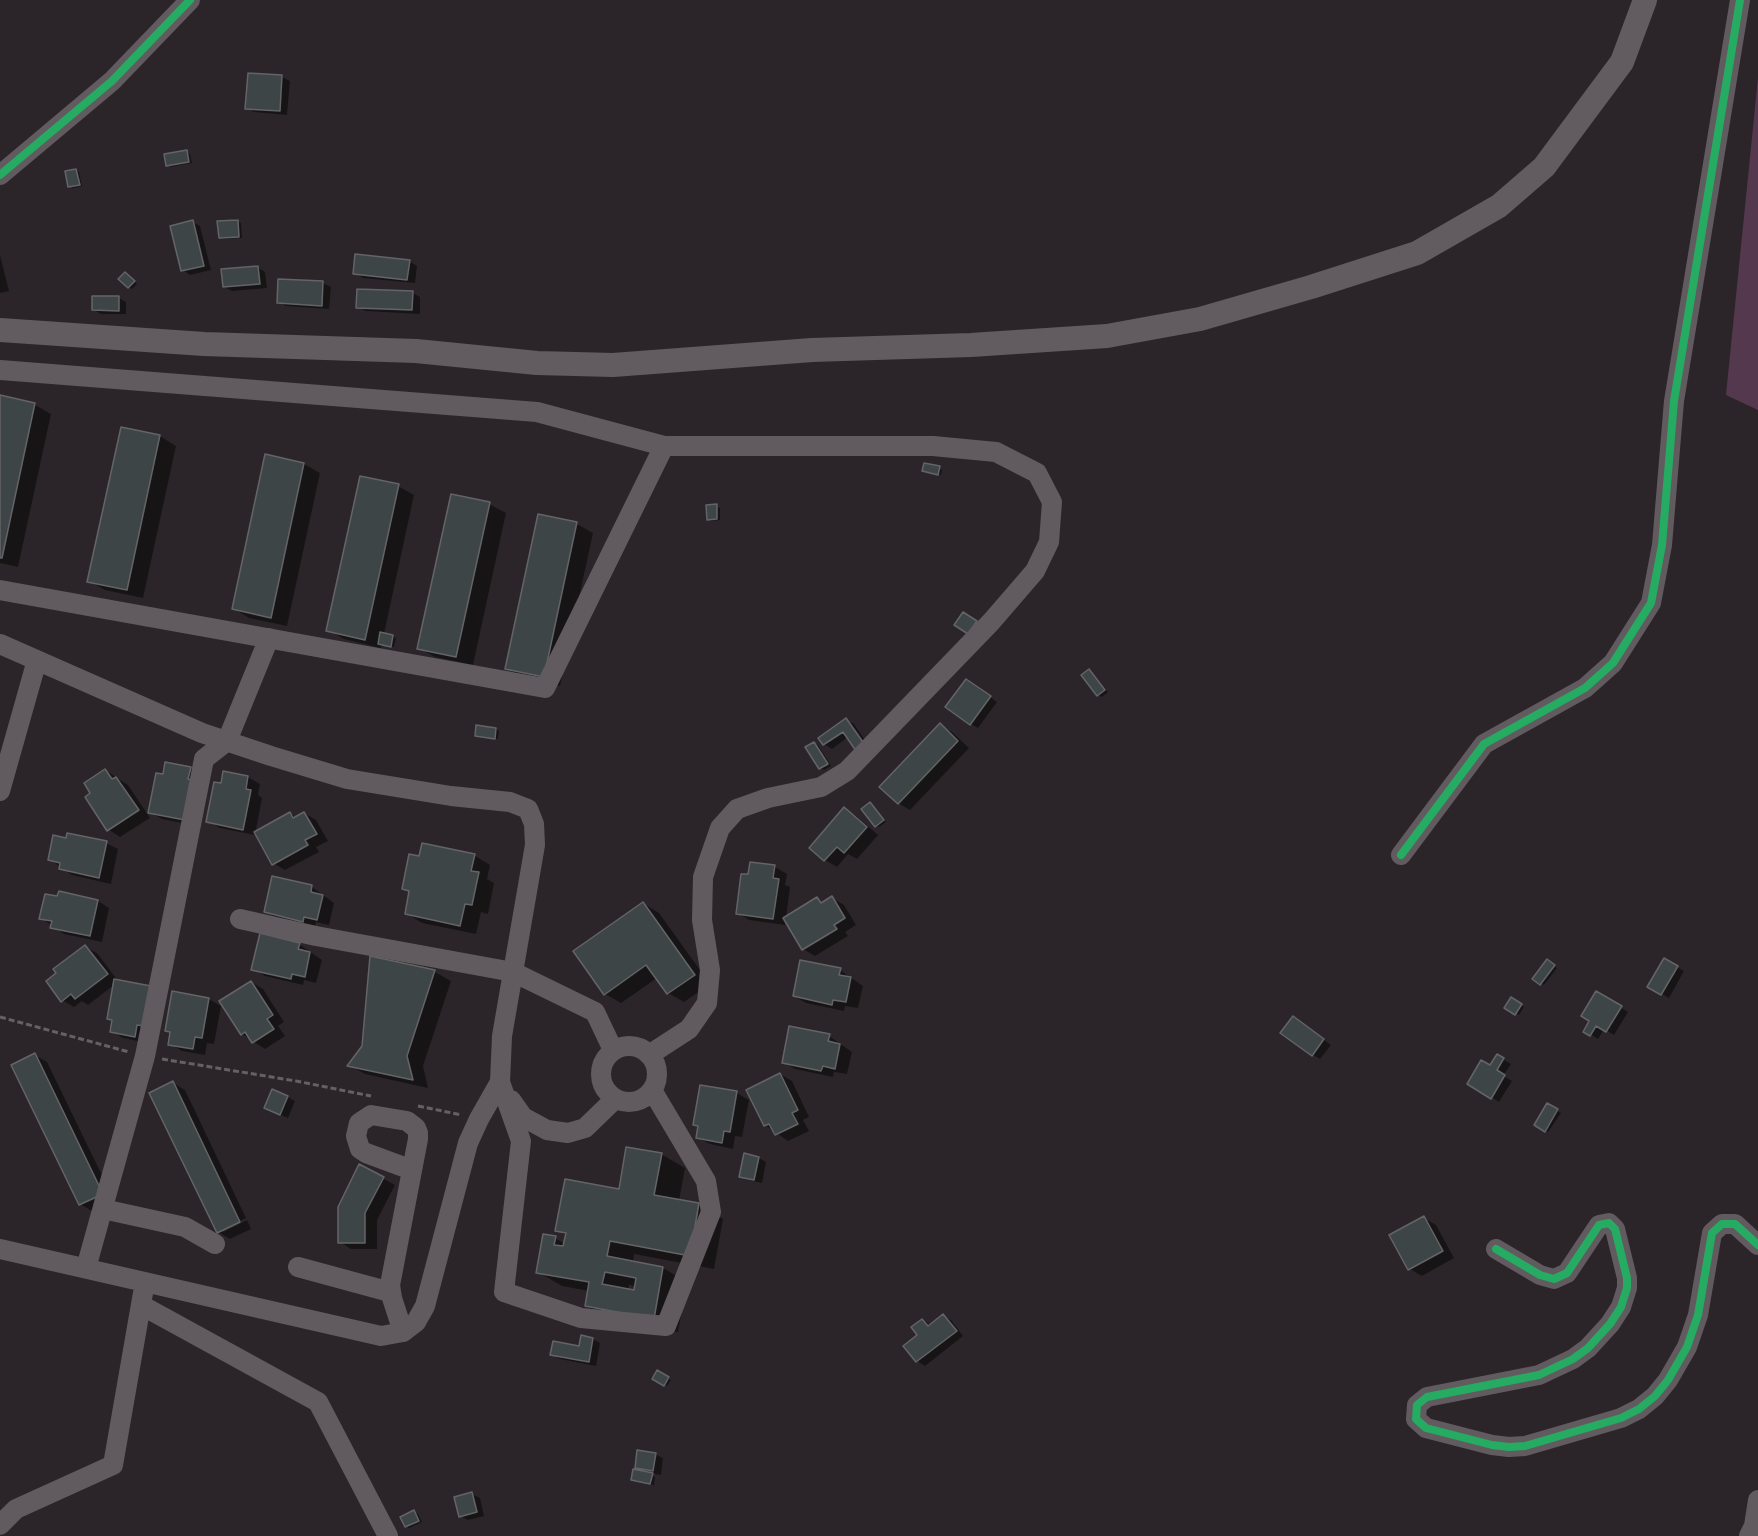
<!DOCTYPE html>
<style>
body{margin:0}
canvas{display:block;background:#2b2529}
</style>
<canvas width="1758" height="1536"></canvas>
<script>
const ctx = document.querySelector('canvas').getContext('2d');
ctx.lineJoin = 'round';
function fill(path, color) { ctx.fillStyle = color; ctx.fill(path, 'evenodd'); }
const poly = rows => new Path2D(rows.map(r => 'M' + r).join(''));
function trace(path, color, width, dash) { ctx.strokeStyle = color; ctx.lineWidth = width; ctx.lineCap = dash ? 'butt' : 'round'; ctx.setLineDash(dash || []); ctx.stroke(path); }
fill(poly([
 [1758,78,1758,410,1726,395]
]), '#54394e');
fill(poly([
 [249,74,282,77,290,81,287,115,254,112,247,108],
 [187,152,190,154,192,163,171,167,167,165],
 [75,170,79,172,82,186,73,188,70,186],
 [237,221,241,223,242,238,223,239,220,237],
 [193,222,200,226,211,270,190,275,183,270],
 [0,255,9,291,0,293],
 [409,261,417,266,415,283,363,278,355,273],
 [257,267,265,272,267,288,232,291,224,287],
 [129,275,137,284,132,289,129,287],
 [280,280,323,283,331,287,329,309,286,306,279,302],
 [413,293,420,297,420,314,366,311,358,307],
 [119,298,126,302,126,314,101,314,94,310],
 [0,397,35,405,51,414,18,567,0,563],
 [160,436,176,446,143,598,105,590,89,581],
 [304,464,320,473,287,626,249,618,233,608],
 [939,468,942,470,941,475,924,471],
 [398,486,414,495,384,634,396,638,394,647,382,645,381,648,344,639,328,630],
 [489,504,506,513,473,665,435,657,419,648],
 [716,506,720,508,720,520,711,521,708,519],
 [539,516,577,524,593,533,560,686,522,677,506,668],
 [1089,670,1108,692,1102,697,1098,695],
 [974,685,997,702,978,728,971,724],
 [846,720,854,724,871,749,848,737,832,749,824,744],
 [940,725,952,732,969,748,910,810,898,803],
 [496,729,499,731,498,739,480,737],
 [814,743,818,745,831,766,824,770,820,768,807,748],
 [190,768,202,775,197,826,162,819,150,812,164,776],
 [105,770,128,785,150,818,120,837,109,830,87,797,92,793],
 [224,773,248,777,260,784,258,795,262,798,255,835,220,828,208,821,222,785],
 [870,804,886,822,879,827,876,825],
 [845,809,856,816,878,835,857,859,848,854,837,867,825,860],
 [290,813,296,817,304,813,316,820,328,841,316,847,319,852,285,870,273,863],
 [67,840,106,843,118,849,111,884,72,875,49,859],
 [474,855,490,865,487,879,494,883,488,914,481,912,476,934,422,923,406,913,410,892,404,888],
 [775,867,787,874,785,885,790,887,786,918,818,899,824,903,832,898,844,905,856,925,845,932,848,936,815,956,803,949,785,920,785,925,749,920,738,913,749,876],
 [312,887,334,903,329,925,316,922,315,927,277,918,265,912],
 [98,901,109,908,102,942,64,934,41,918],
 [643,903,659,913,710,984,684,1002,668,993,657,978,621,1003,605,994],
 [299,944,322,960,316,983,304,980,303,985,265,976,253,969],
 [85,947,97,953,118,981,150,987,147,1043,123,1038,112,1031,114,985,88,1005,82,1001,74,1007,62,1000],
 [371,958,435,972,451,981,423,1066,428,1088,365,1074,349,1065,363,1047],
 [1664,960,1684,971,1669,998,1649,986],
 [1547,961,1557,968,1544,985,1534,979],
 [840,970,863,986,858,1008,845,1006,844,1011,806,1003,794,996],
 [251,982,263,989,284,1022,278,1026,285,1036,265,1049,242,1034],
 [1597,993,1628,1012,1614,1035,1604,1029,1598,1039,1585,1031,1591,1020],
 [209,999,221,1006,214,1044,207,1043,205,1055,182,1051,170,1044,172,1033,167,1030],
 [1511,999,1524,1007,1519,1015,1506,1007],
 [1300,1022,1331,1045,1320,1059,1313,1055],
 [829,1036,852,1052,847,1074,834,1072,833,1077,795,1069,784,1062],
 [35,1055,47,1062,114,1200,92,1211,80,1204],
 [1497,1056,1511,1064,1503,1076,1512,1081,1499,1102,1469,1083,1491,1067],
 [780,1074,792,1081,809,1117,803,1120,809,1131,788,1141,765,1125],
 [173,1083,185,1090,246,1218,223,1229,223,1232,247,1220,251,1229,230,1239,218,1232],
 [737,1093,749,1100,742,1137,735,1136,733,1149,710,1144,698,1138],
 [288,1097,295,1101,288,1118,273,1112],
 [1548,1105,1561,1113,1548,1132,1536,1125],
 [661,1154,685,1168,679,1201,699,1205,723,1219,714,1269,634,1254,633,1262,663,1268,687,1282,678,1332,611,1320,586,1306,589,1291,562,1286,538,1272,555,1238,565,1244,567,1236,557,1230,620,1190],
 [629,1285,636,1286,635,1292,628,1290],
 [759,1158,766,1162,762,1183,749,1180,741,1176],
 [360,1166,395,1185,377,1220,377,1249,351,1249,340,1242],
 [1424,1218,1436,1225,1454,1258,1422,1276,1410,1269,1391,1236],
 [943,1316,951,1320,963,1336,925,1366,917,1361,905,1346,920,1336,923,1320,931,1325],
 [593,1339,600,1343,596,1366,560,1359,552,1355,580,1347],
 [658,1372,671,1380,667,1386,654,1378],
 [655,1454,663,1458,661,1475,649,1473,655,1477,654,1485,635,1481,644,1472,636,1468],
 [472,1494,480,1498,484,1516,468,1520,460,1516],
 [414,1512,418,1514,422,1522,409,1528,406,1526]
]), '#0007');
const building = poly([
 [248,73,282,75,280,111,245,109,248,73],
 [187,150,189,162,166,166,164,154,187,150],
 [76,169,80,185,68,187,65,171,76,169],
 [193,220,204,266,181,271,170,226,193,220],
 [238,220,239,237,219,238,217,221,238,220],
 [355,254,410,260,407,280,353,274,355,254],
 [258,266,260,284,223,287,221,269,258,266],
 [125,272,135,281,128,288,118,279,125,272],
 [278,279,323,281,322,306,277,303,278,279],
 [357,289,413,291,412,310,356,308,357,289],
 [92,296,119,296,119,311,92,310,92,296],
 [0,395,35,403,2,558,0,558,0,395],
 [121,427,160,435,127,590,87,582,121,427],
 [265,454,304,463,271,618,232,609,265,454],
 [924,463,940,466,938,475,922,471,924,463],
 [360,476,399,484,365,640,326,631,360,476],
 [451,494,490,502,456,657,417,649,451,494],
 [717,504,717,519,707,520,706,505,717,504],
 [538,514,577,522,544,677,505,669,538,514],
 [963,612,977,621,968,634,954,625,963,612],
 [380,632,393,635,391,647,378,644,380,632],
 [1089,669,1105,690,1097,696,1081,675,1089,669],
 [966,679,991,696,970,725,945,707,966,679],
 [846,718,865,745,856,751,843,732,823,745,818,738,846,718],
 [940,723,958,741,898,804,879,787,940,723],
 [476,725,496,728,495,739,475,736,476,725],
 [814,742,828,764,819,769,805,747,814,742],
 [165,762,191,767,188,779,193,780,185,820,148,813,156,773,163,774,165,762],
 [105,769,112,779,116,777,139,810,107,831,85,797,90,793,84,783,105,769],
 [223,771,248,776,246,789,251,790,243,830,206,822,214,782,221,783,223,771],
 [870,802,884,820,875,827,861,809,870,802],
 [844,807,867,827,844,853,837,847,824,861,809,848,844,807],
 [290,812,293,818,304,812,317,834,305,840,308,845,272,865,254,832,290,812],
 [67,833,107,841,99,878,59,869,60,863,48,860,53,835,66,838,67,833],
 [422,843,475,854,471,871,479,872,472,905,465,904,460,926,405,914,409,891,402,889,409,854,419,856,422,843],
 [750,862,775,865,773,878,779,879,773,919,736,914,741,874,748,874,750,862],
 [272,876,312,885,311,892,323,895,317,920,304,917,303,922,264,912,272,876],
 [59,891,98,900,90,936,50,928,52,921,39,919,45,894,57,896,59,891],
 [832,896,845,918,834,925,837,929,802,950,783,918,817,897,821,903,832,896],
 [643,902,695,975,667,994,646,965,604,995,573,951,643,902],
 [260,933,300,943,298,949,310,952,305,977,292,974,291,979,251,970,260,933],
 [85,945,108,974,75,999,71,994,61,1002,46,981,56,973,53,969,85,945],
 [370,956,435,970,407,1056,413,1080,347,1066,362,1046,370,956],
 [1664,958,1678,966,1661,995,1647,987,1664,958],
 [1547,959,1555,965,1540,985,1532,979,1547,959],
 [800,960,841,968,839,975,851,977,846,1002,833,1000,832,1005,793,996,800,960],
 [114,979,151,986,144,1026,137,1025,135,1037,110,1032,112,1020,107,1019,114,979],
 [251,981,273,1015,267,1019,274,1029,252,1043,245,1032,241,1035,219,1001,251,981],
 [172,991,209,998,202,1038,195,1037,193,1049,168,1045,170,1032,165,1031,172,991],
 [1596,991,1622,1006,1606,1032,1596,1026,1590,1036,1583,1032,1589,1021,1581,1016,1596,991],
 [1511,997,1522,1004,1515,1015,1504,1008,1511,997],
 [1293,1016,1324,1039,1312,1056,1280,1033,1293,1016],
 [789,1026,830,1034,828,1041,840,1044,835,1069,823,1066,821,1071,782,1063,789,1026],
 [35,1053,103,1194,79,1205,11,1065,35,1053],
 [1497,1054,1504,1058,1497,1070,1505,1075,1491,1099,1467,1084,1481,1060,1490,1065,1497,1054],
 [780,1073,798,1110,792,1113,798,1124,775,1135,769,1124,764,1126,746,1090,780,1073],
 [173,1081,240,1222,217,1233,149,1093,173,1081],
 [700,1085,737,1091,730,1132,724,1131,722,1143,696,1138,698,1126,693,1125,700,1085],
 [272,1089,288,1096,280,1115,264,1108,272,1089],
 [1547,1103,1558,1109,1545,1132,1534,1125,1547,1103],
 [626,1147,662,1153,654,1195,699,1203,690,1256,610,1241,607,1256,663,1267,654,1319,585,1306,589,1282,536,1273,543,1234,556,1236,554,1245,563,1246,566,1233,555,1231,565,1179,619,1189,626,1147],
 [605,1272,636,1278,634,1290,602,1284,605,1272],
 [744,1153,759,1157,754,1180,739,1177,744,1153],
 [359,1164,384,1177,365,1213,365,1243,338,1243,338,1207,359,1164],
 [1424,1216,1443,1251,1408,1270,1389,1235,1424,1216],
 [943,1314,957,1331,916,1362,903,1346,917,1335,911,1327,922,1319,928,1326,943,1314],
 [581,1335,593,1338,589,1362,550,1355,553,1341,579,1346,581,1335],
 [657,1370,669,1377,664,1386,652,1379,657,1370],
 [637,1450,656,1453,653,1471,635,1468,637,1450],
 [633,1469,653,1473,650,1484,631,1480,633,1469],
 [472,1492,477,1512,459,1517,454,1497,472,1492],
 [414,1510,419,1521,405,1527,400,1517,414,1510]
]);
fill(building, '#3d4547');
trace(building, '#646466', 1.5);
trace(poly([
 [0,1017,129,1052],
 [162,1059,296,1081,371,1096],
 [418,1106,462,1115]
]), '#656064', 3, [6, 3]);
trace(poly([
 [0,175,112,81,190,0],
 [0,370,537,412,664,446,933,446,996,452,1037,473,1052,502,1049,542,1035,571,991,622,847,771,821,787,768,798,737,809,720,828,703,877,702,920,710,970,707,1003,689,1029,649,1055],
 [0,590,545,688,664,446],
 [0,644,202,733,271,756,347,779,451,796,510,802,528,809,534,824,535,845,502,1036,500,1082,479,1119,468,1143,425,1306,416,1322,403,1332,381,1336,0,1249],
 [0,791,37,660],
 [1401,855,1484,744,1585,688,1613,663,1651,603,1662,545,1674,401,1740,0],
 [240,919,316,936,513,972,595,1012,613,1050],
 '601 1074a28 28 0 1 1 56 0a28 28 0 1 1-56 0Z',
 [500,1082,521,1141,504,1292,581,1318,666,1326,711,1212,706,1181,652,1090],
 [511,1100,523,1117,547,1130,568,1133,585,1128,615,1099],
 [103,1209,185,1227,215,1244],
 [1496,1249,1540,1275,1554,1279,1567,1273,1599,1225,1609,1223,1615,1229,1627,1278,1627,1288,1621,1307,1610,1324,1588,1348,1573,1359,1539,1375,1427,1397,1417,1405,1416,1419,1426,1428,1492,1445,1509,1447,1525,1446,1621,1418,1639,1409,1655,1396,1668,1380,1687,1347,1698,1315,1712,1233,1722,1224,1735,1224,1758,1245],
 [298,1267,390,1292],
 [86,1268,145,1056,204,759,227,741,269,638],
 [141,1305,318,1402,388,1536],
 [403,1332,392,1298,390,1285,418,1139,418,1133,416,1128,407,1121,371,1115,359,1123,356,1136,360,1149,366,1153,412,1170],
 [0,1525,16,1509,113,1465,143,1293],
 [1749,1536,1754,1526,1758,1500]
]), '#615b5f', 20);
trace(poly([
 [0,330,204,344,416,351,537,363,613,365,812,350,971,345,1107,336,1200,319,1311,287,1417,253,1499,206,1544,167,1622,62,1645,0]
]), '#625c60', 24);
trace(poly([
 [0,175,112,81,190,0],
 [1401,855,1484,744,1585,688,1613,663,1651,603,1662,545,1674,401,1740,0],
 [1496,1249,1540,1275,1554,1279,1567,1273,1599,1225,1609,1223,1615,1229,1627,1278,1627,1288,1621,1307,1610,1324,1588,1348,1573,1359,1539,1375,1427,1397,1417,1405,1416,1419,1426,1428,1492,1445,1509,1447,1525,1446,1621,1418,1639,1409,1655,1396,1668,1380,1687,1347,1698,1315,1712,1233,1722,1224,1735,1224,1758,1245]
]), '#26ab63', 8);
</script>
